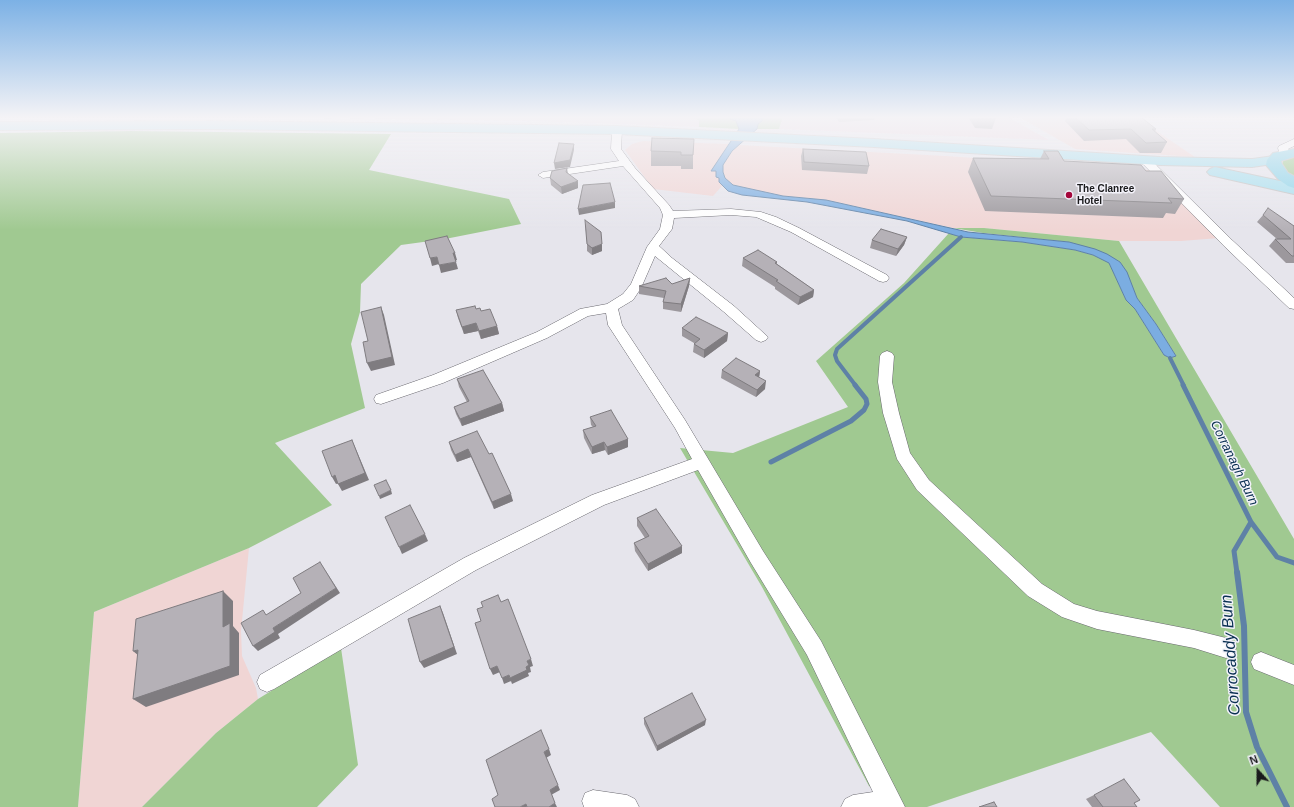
<!DOCTYPE html>
<style>
body{margin:0}
#map{position:relative;width:1294px;height:807px;overflow:hidden;background:#e6e5ec;font-family:Helvetica,sans-serif}
canvas{display:block}
.north{position:absolute;left:1238px;top:751px;width:40px;height:40px;-webkit-text-stroke:3px #f3f2fa;paint-order:stroke;rotate:339deg;font-size:11px;font-weight:700;line-height:16px;text-align:center;color:#1a1a1c}
.north::after{content:'';display:block;margin:auto;width:14px;height:18px;background:#1a1a1c;clip-path:polygon(50% 0,100% 100%,50% 72%,0 100%)}
</style>
<div id="map">
<canvas width="1294" height="807"></canvas>
<div class="north">N</div>
</div>
<script>
const ctx = document.querySelector('canvas').getContext('2d');
ctx.lineJoin = 'round';
function fill(path, color) { ctx.fillStyle = color; ctx.fill(path, 'evenodd'); }
const poly = rows => new Path2D(rows.map(r => 'M' + r).join(''));
function trace(path, color, width, dash) { ctx.strokeStyle = color; ctx.lineWidth = width; ctx.lineCap = dash ? 'butt' : 'round'; ctx.setLineDash(dash || []); ctx.stroke(path); }
function write(font, color, halo, rows, align = 'center') {
  ctx.font = font + ' Helvetica,sans-serif'; ctx.lineWidth = 3; ctx.setLineDash([]); ctx.textBaseline = 'middle'; ctx.strokeStyle = halo; ctx.fillStyle = color; for (const [text, x, y, turn = 0] of rows) {
    ctx.save(); ctx.translate(x, y); ctx.rotate((+turn || 0) * Math.PI / 180); ctx.textAlign = isNaN(turn) ? turn : align; if (halo) ctx.strokeText(text, 0, 0); ctx.fillText(text, 0, 0); ctx.restore();
  }
}
fill(poly([
 [1019,117,1136,117,1195,157,1075,149],
 [643,141,729,144,712,171,716,171,719,178,719,182,722,186,713,196,653,189,625,150,632,144],
 [739,145,946,156,1149,170,1219,238,1181,241,1119,241,984,228,953,228,826,200,783,196,750,190,733,185,725,178,723,172,723,165,732,151],
 [249,548,241,631,242,656,256,688,258,699,216,733,142,807,78,807,94,612]
]), '#f0d5d4');
fill(poly([
 [249,117,693,117,699,121,699,127,527,121],
 [783,117,1008,117,1049,140,779,129]
]), '#edd5df');
fill(poly([
 [693,117,731,117,730,119,736,121,739,129,699,127,699,121],
 [762,117,783,117,779,129,757,129,758,124,762,121],
 [131,131,391,134,369,170,509,199,521,224,445,239,401,245,361,284,360,312,351,344,365,408,275,443,332,505,249,548,94,612,78,807,0,807,0,133],
 [1294,156,1294,178,1285,171,1282,165,1283,161],
 [953,228,984,228,1119,241,1294,539,1294,807,1220,807,1151,732,927,807,901,807,869,786,762,587,680,448,733,453,848,407,816,361,904,283,949,233,961,237,1022,242,1075,250,1093,255,1109,262,1126,300,1135,309,1164,355,1170,358,1176,356,1156,324,1137,298,1120,262,1069,242,983,233],
 [341,648,358,765,317,807,142,807,216,733,258,699]
]), '#a0c991');
const water = poly([
 [731,117,762,117,762,121,758,124,757,129,732,151,723,165,723,172,725,178,733,185,783,196,826,200,968,232,1069,242,1095,249,1107,254,1120,262,1127,272,1137,298,1156,324,1176,356,1170,358,1164,355,1135,309,1126,300,1109,263,1093,255,1075,250,1022,242,961,237,907,221,807,202,742,195,728,191,719,182,719,178,716,177,716,171,711,171,739,129,736,121,730,119,731,117]
]);
fill(water, '#7bade1');
trace(water, '#5e81a6', 1);
trace(poly([
 [1170,358,1184,386],
 [856,386,837,361,835,355,837,349,961,237]
]), '#5e81a6', 4);
trace(poly([
 [1183,385,1251,522,1277,557,1294,563],
 [771,462,851,421,864,410,867,404,866,399,855,385],
 [1237,573,1234,551,1251,522]
]), '#5e81a6', 5);
trace(poly([
 [1237,572,1244,626,1246,712,1257,747,1287,807]
]), '#5e81a6', 6);
const minor = poly([
 [617,127,622,130,621,149,635,168,669,205,673,211,731,209,761,212,776,217,799,228,887,275,889,278,887,281,883,282,879,281,791,232,756,217,731,215,674,218,672,229,659,246,672,258,734,306,768,337,766,340,761,342,756,340,724,312,655,256,641,288,633,300,618,309,622,325,685,420,763,551,821,641,905,807,841,807,845,799,853,795,873,792,807,655,751,563,698,470,604,505,476,570,274,689,267,692,260,689,257,682,260,675,464,558,592,495,692,459,675,428,608,325,606,313,588,316,547,338,443,383,381,404,376,403,374,399,376,395,433,375,537,332,580,309,607,304,623,294,631,284,647,247,660,229,663,215,660,208,623,166,543,178,538,175,543,172,619,161,611,149,612,130,617,127],
 [1294,139,1294,146,1288,149,1289,154,1288,156,1280,156,1278,148,1279,146,1294,139],
 [1146,158,1150,159,1232,240,1294,298,1294,309,1289,308,1224,246,1142,163,1141,161,1146,158],
 [887,351,892,353,894,356,892,382,899,413,910,453,929,480,1042,584,1074,604,1097,611,1194,630,1226,638,1233,641,1236,648,1233,655,1226,658,1194,648,1097,629,1062,617,1028,596,917,490,897,459,883,413,878,382,880,356,882,353,887,351],
 [1261,652,1294,665,1294,685,1254,669,1251,662,1254,655,1261,652],
 [593,790,627,795,635,799,639,807,584,807,582,801,585,793,593,790]
]);
const primary = poly([
 [207,121,617,126,874,139,1160,157,1252,159,1274,156,1279,157,1281,160,1279,163,1252,167,1160,165,874,147,617,134,207,129,0,130,0,122,207,121],
 [1215,167,1294,184,1294,194,1210,175,1207,172,1210,169,1215,167]
]);
const trunk = poly([
 [1294,149,1294,157,1281,161,1282,164,1288,173,1294,176,1294,188,1288,186,1278,179,1266,165,1267,160,1273,153,1294,149]
]);
trace(minor, '#69686f', 1);
trace(primary, '#c3c3c4', 2);
trace(trunk, '#c3c3c4', 2);
fill(minor, '#fff');
fill(primary, '#a7dfef');
fill(trunk, '#8ad4ea');
fill(poly([
 [836,117,875,117,874,120,839,122],
 [968,117,995,117,996,118,992,129,975,128],
 [1066,117,1141,117,1156,129,1155,132,1167,142,1161,153,1140,153,1126,139,1084,141,1065,121],
 [652,138,693,155,693,169,681,169,681,166,651,166,651,151],
 [803,149,869,166,867,174,802,170,801,156],
 [1044,151,1064,161,1146,171,1184,199,1175,214,1166,213,1163,218,985,211,968,172,973,158,1040,159],
 [567,168,568,173,578,188,562,194,551,185,550,178],
 [1263,215,1294,226,1294,263,1286,263,1269,246,1275,239,1277,239,1257,222],
 [907,237,904,245,896,256,870,248,872,240],
 [587,244,602,251,592,255,587,251],
 [743,258,777,262,777,264,814,290,813,297,798,305,775,289,775,287,742,266],
 [690,278,689,286,681,312,663,309,663,302,664,298,639,294,639,286,672,284],
 [476,309,481,311,497,326,499,334,481,339,478,331,464,334,458,318,456,310],
 [682,328,728,333,727,341,704,358,693,352,694,344,694,343,682,336],
 [722,370,760,371,759,377,765,389,756,397,721,378],
 [457,379,502,403,504,411,462,426,456,414,454,407,467,402,459,387],
 [590,417,628,439,628,447,608,455,605,450,592,454,584,438,583,430,593,427,591,425],
 [449,442,489,454,513,501,494,509,471,457,457,462,451,450],
 [637,518,682,553,648,571,635,551,634,543,645,538,637,526],
 [644,718,705,725,657,751,644,724],
 [1094,795,1134,803,1137,807,1092,807,1086,799]
]), '#9c989d');
fill(poly([
 [574,144,574,150,570,167,555,169,554,163],
 [578,181,578,188,562,194,561,187],
 [615,202,615,208,579,215,578,209],
 [907,237,904,245,896,256,898,249],
 [602,244,602,251,592,255,592,248],
 [453,253,455,253,457,260,455,261],
 [437,257,439,264,432,266,430,258],
 [456,262,458,269,441,273,439,265],
 [690,278,689,286,681,312,681,304],
 [814,290,813,297,798,305,800,297],
 [381,307,384,315,395,365,371,371,367,363],
 [476,323,478,331,464,334,462,327],
 [497,326,499,334,481,339,479,331],
 [728,333,727,341,704,358,704,350],
 [760,371,759,378,755,375],
 [766,381,765,389,756,397,757,390],
 [502,403,504,411,462,426,460,419],
 [628,439,628,447,608,455,607,447],
 [352,440,369,480,342,491,338,484],
 [604,442,605,450,592,454,592,447],
 [468,449,471,457,457,462,455,455],
 [335,475,339,483,336,484,332,477],
 [391,490,392,494,380,499,379,496],
 [511,494,513,501,494,509,492,502],
 [425,534,428,541,402,554,399,547],
 [682,546,682,553,648,571,648,564],
 [320,562,340,593,278,634,280,638,258,651,253,646,273,628,336,588],
 [223,591,233,601,233,626,239,633,239,675,146,707,133,699,223,627],
 [440,606,443,613,457,654,424,668,420,662],
 [138,650,145,661,133,651],
 [531,659,533,666,530,667,531,672,528,673,529,676,512,684,510,678,526,667,527,661],
 [497,666,500,672,493,675,490,669],
 [509,675,511,681,504,684,502,678],
 [706,720,705,725,657,751,657,746],
 [549,749,551,755,546,758,544,752],
 [558,785,560,790,551,795,550,790],
 [555,803,557,807,549,807],
 [526,804,527,807,520,807]
]), '#7f7c80');
const building = poly([
 [978,117,995,117,996,118,978,118,978,117],
 [1075,117,1141,117,1156,129,1152,129,1167,142,1146,143,1131,129,1089,130,1075,117],
 [652,138,694,139,693,155,681,155,681,152,651,151,652,138],
 [559,143,574,144,570,160,554,163,559,143],
 [803,149,866,152,869,166,804,162,803,149],
 [1044,151,1058,151,1064,161,1141,165,1146,171,1161,171,1184,199,1168,198,1172,203,991,196,973,158,1049,159,1044,151],
 [567,168,566,172,578,181,561,187,550,178,552,171,567,168],
 [610,183,615,202,578,209,583,185,610,183],
 [1268,208,1294,226,1294,256,1292,256,1275,239,1291,239,1263,215,1268,208],
 [585,220,601,232,602,244,592,248,587,244,585,220],
 [881,229,907,237,898,249,872,240,881,229],
 [447,236,455,253,453,253,456,262,439,265,437,257,430,258,425,241,447,236],
 [758,250,777,262,775,263,814,290,800,297,776,281,778,280,743,258,758,250],
 [666,278,672,284,690,278,681,304,663,302,666,291,639,286,666,278],
 [475,306,476,309,480,308,481,311,490,309,497,326,479,331,476,323,462,327,456,310,475,306],
 [381,307,392,357,367,363,363,342,368,341,361,312,381,307],
 [696,317,728,333,704,350,694,344,700,339,682,328,696,317],
 [736,358,760,371,755,375,766,381,757,390,722,370,736,358],
 [483,370,502,403,460,419,454,407,469,401,457,379,483,370],
 [611,410,628,439,607,447,604,442,592,447,583,430,596,426,590,417,611,410],
 [477,431,489,454,492,453,511,494,492,502,468,449,455,455,449,442,477,431],
 [352,440,365,473,338,484,335,475,332,477,322,451,352,440],
 [386,480,391,490,379,496,374,485,386,480],
 [410,505,425,534,399,547,385,517,410,505],
 [656,509,682,546,648,564,634,543,649,536,637,518,656,509],
 [320,562,336,588,273,628,275,632,253,646,241,623,263,610,266,615,301,593,293,578,320,562],
 [223,591,223,627,230,623,230,666,133,699,138,650,133,651,136,619,223,591],
 [498,595,501,602,508,599,531,659,527,661,529,665,526,667,527,670,510,678,509,675,502,678,497,666,490,669,475,623,481,621,477,609,483,607,481,602,498,595],
 [440,606,454,647,420,662,408,619,440,606],
 [692,693,706,720,657,746,644,718,692,693],
 [541,730,549,749,544,752,558,785,550,790,555,803,549,807,527,807,526,804,520,807,495,807,492,799,498,795,486,760,541,730],
 [1124,779,1140,800,1134,803,1137,807,1103,807,1094,795,1124,779],
 [994,802,997,807,979,807,994,802]
]);
fill(building, '#b5b1b7');
trace(building, '#7f7c80', 1);
const sky = ctx.createLinearGradient(0, 0, 0, 230);
sky.addColorStop(0, '#7cb1e5');
sky.addColorStop(0.51, '#f4f3f6');
sky.addColorStop(1, '#f4f3f600');
ctx.fillStyle = sky;
ctx.fillRect(0, 0, 1294, 230);
for (const [x, y, r, color] of [
 [1069,195,4,"#a4073b"]
]) { const dot = new Path2D(); dot.arc(x, y, r, 0, 2 * Math.PI); ctx.fillStyle = color; ctx.fill(dot); trace(dot, '#f3f2fa', 1.5); }
write('bold 10px', '#1a1a1c', '#f3f2fa', [
 ["The Clanree",1077,189],
 ["Hotel",1077,201]
], 'left');
write('italic 13px', '#092f51', '#f3f2fa', [
 ["Corranagh Burn",1234,463,64]
]);
write('italic 16px', '#092f51', '#f3f2fa', [
 ["Corrocaddy Burn",1231,655,-94]
]);
</script>
